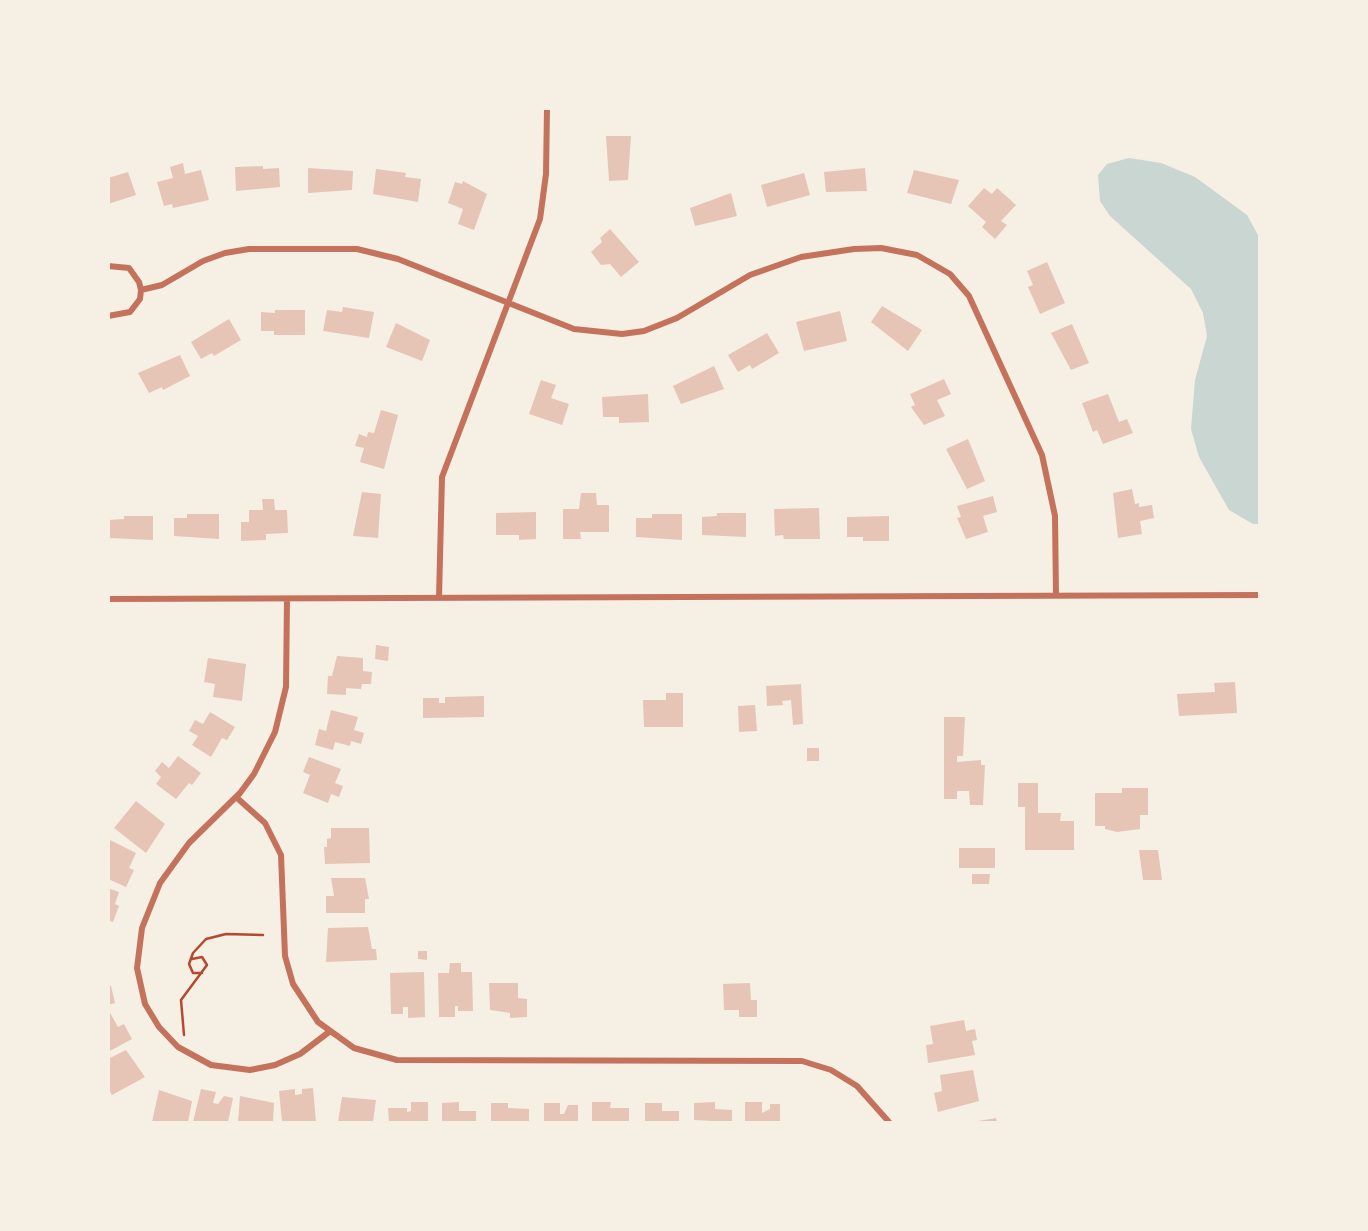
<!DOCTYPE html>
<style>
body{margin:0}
#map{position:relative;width:1368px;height:1231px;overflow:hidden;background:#f6efe4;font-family:"Alegreya Sans",sans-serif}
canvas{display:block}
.frame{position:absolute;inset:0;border:110px solid #f6efe4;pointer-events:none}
</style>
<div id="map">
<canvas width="1368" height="1231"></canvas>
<div class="frame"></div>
</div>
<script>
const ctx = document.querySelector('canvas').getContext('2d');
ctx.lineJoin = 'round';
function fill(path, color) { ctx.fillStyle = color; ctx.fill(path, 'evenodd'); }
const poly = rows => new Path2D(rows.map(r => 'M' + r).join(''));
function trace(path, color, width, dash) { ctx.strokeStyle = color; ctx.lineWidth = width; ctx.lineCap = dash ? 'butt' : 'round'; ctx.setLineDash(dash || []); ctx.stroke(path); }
fill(poly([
 [1129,158,1161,163,1195,177,1247,215,1259,237,1259,524,1253,524,1229,510,1199,457,1191,429,1195,380,1207,336,1203,313,1191,289,1110,216,1100,201,1098,175,1107,164]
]), '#c9d6d2');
fill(poly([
 [606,136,631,136,628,180,609,181],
 [183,163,185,174,201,170,209,200,173,208,172,204,164,206,157,182,173,178,170,167],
 [263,166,263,169,279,168,280,187,236,191,235,167],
 [308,168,353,171,352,190,308,193],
 [865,168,867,191,826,192,824,172],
 [376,169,406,173,405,177,421,179,418,202,373,194],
 [914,170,959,180,951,204,907,193],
 [128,172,136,195,108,204,108,178],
 [804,173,810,195,767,207,761,185],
 [463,181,487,194,474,230,458,224,463,209,448,203,455,182,462,184],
 [984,188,992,194,997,188,1016,205,1001,221,1007,225,995,239,982,227,986,222,968,206],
 [731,193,737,216,695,226,690,208],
 [610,229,639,262,621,277,610,264,601,265,591,252,602,242,600,238],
 [1047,262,1065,303,1040,314,1028,287,1033,285,1027,271],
 [882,306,922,330,908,351,871,322],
 [343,307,374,312,369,338,323,331,327,310,342,312],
 [275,310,305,310,305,335,274,335,274,331,261,331,261,312,275,313],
 [840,311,847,341,804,351,796,322],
 [229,319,241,340,214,356,212,353,201,359,191,342],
 [396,323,430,340,422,361,386,347],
 [1072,324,1089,363,1071,370,1051,333],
 [767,333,779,353,752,369,750,365,738,372,728,355],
 [180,355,190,376,163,390,162,387,149,393,138,373],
 [714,366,724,389,681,404,673,386],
 [944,379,951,394,937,400,945,416,924,425,911,407,915,405,910,394],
 [541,380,556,385,551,398,569,404,562,425,529,414],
 [648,394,649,422,619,423,619,417,603,417,602,397],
 [1108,394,1119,422,1127,419,1133,433,1103,444,1097,430,1093,432,1082,403],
 [381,410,398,415,384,469,360,462,364,448,355,446,359,434,367,437,368,432,374,433],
 [968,439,985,481,967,489,946,449],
 [1132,489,1135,504,1139,503,1139,507,1152,505,1154,518,1140,521,1142,534,1118,538,1113,493],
 [362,492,381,494,378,538,353,536],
 [581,493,596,493,597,505,609,505,609,532,580,532,581,539,563,539,563,509,579,509],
 [993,496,997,512,983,516,988,532,966,539,957,518,961,517,957,506],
 [262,499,274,499,275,510,287,510,288,533,266,534,266,540,241,541,241,522,249,522,249,510,263,510],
 [819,508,820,539,784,539,783,535,775,536,774,509],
 [536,512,536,539,519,540,519,535,496,535,496,513],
 [717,513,746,513,746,537,702,535,702,517,717,516],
 [187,514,219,514,219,539,174,536,174,518,187,518],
 [652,514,682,514,682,540,636,537,636,518,652,518],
 [124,516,153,516,153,540,108,538,108,520,124,519],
 [889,516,889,541,863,541,863,537,847,537,847,517],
 [376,645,389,647,388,661,375,659],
 [337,656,363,658,363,671,372,672,371,684,362,684,361,689,346,688,346,695,327,694,328,676,332,676],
 [208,658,246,664,242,701,213,697,215,684,204,682],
 [1235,682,1237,713,1179,716,1177,694,1215,692,1214,683],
 [801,684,803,724,793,725,791,700,782,701,783,705,767,706,766,686],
 [666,693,683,693,683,727,644,727,643,700,666,700],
 [484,696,484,717,423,718,423,698,439,698,439,703,445,703,445,697],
 [755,705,757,731,739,732,738,706],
 [331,710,358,717,354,730,364,733,361,744,351,741,350,746,335,742,333,750,315,745,319,729,326,731],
 [210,712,235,727,227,740,222,738,211,757,192,745,198,736,189,731,195,720,203,724],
 [944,717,965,717,963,756,957,756,957,762,981,760,981,765,985,765,983,805,970,805,969,791,957,791,957,799,944,799],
 [807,748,819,748,819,761,807,761],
 [178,756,201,773,192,785,189,783,176,799,156,784,161,777,155,771,162,762,169,768],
 [309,757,341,769,335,783,343,786,339,797,331,794,328,803,303,793,310,775,303,772],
 [1018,783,1038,783,1038,813,1061,813,1060,821,1074,821,1074,850,1025,850,1025,807,1018,807],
 [1122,788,1148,788,1148,815,1140,815,1140,829,1117,832,1105,829,1105,826,1095,826,1095,793,1122,793],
 [136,801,165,824,146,853,114,828],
 [331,828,369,828,370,863,325,864,324,847,327,847,327,839,331,838],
 [108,839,136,853,129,868,134,870,126,887,108,879],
 [959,848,995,848,995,868,959,868],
 [1139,850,1158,850,1162,880,1143,880],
 [972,874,990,874,989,884,972,884],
 [331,878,365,878,369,899,365,899,365,913,326,913,326,896,334,896],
 [108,888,119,892,115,904,119,906,113,922,108,920],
 [368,927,372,949,376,949,377,960,326,962,328,928],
 [418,951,427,951,427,960,418,959],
 [450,963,461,963,461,972,472,972,473,1011,458,1011,458,1006,455,1006,455,1017,439,1017,438,973,449,973],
 [424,972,425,1017,408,1018,408,1007,403,1007,403,1014,391,1014,390,973],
 [489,983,518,983,518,998,527,999,527,1017,510,1018,510,1013,490,1010],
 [750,983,751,1000,757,1000,757,1017,739,1017,739,1010,724,1010,723,984],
 [108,986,111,986,115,1003,108,1005],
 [108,1009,118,1027,124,1024,132,1039,108,1052],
 [964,1020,966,1031,975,1029,977,1040,972,1041,975,1055,928,1063,926,1045,933,1044,930,1026],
 [126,1050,145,1077,112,1095,108,1088,108,1059],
 [973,1070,979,1101,938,1112,934,1093,942,1091,940,1075],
 [313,1088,316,1122,282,1122,279,1091,295,1089,295,1095,302,1094,302,1089],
 [201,1089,216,1092,213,1103,218,1104,224,1096,233,1098,228,1122,193,1122],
 [159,1090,192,1101,188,1122,152,1122],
 [240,1096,274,1103,273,1122,238,1122],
 [342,1097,376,1100,373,1122,338,1122],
 [411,1102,428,1102,428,1121,389,1122,388,1108,407,1108,407,1112,411,1111],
 [459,1102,459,1111,476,1111,476,1122,442,1122,442,1103],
 [592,1102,611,1102,610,1108,629,1108,629,1122,592,1122],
 [715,1102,715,1109,732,1110,732,1122,694,1120,694,1103],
 [745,1102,762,1102,762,1113,770,1109,770,1104,780,1104,780,1122,745,1122],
 [491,1103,508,1103,508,1108,529,1109,529,1122,491,1122],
 [544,1103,560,1103,560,1114,564,1114,568,1105,578,1105,578,1122,544,1122],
 [645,1103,662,1103,662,1111,679,1111,679,1122,645,1122],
 [996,1118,997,1122,978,1122,978,1121]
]), '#e6c5b7');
trace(poly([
 [202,973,193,973,189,964,193,953,206,939,226,934,263,935],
 [184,1035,181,1000,207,965,202,957,192,959]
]), '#b5482f', 2.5);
trace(poly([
 [108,266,129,268,139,282,141,290,140,299,130,312,108,316],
 [141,290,162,285,203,261,225,253,249,249,357,249,398,259,574,329,622,334,644,331,677,318,750,275,801,257,854,249,881,248,917,255,950,274,969,296,1042,455,1055,516,1056,595],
 [439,598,442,477,540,219,546,174,547,108],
 [108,599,1260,595],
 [287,599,286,687,275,732,254,774,240,793,189,843,160,883,142,928,137,968,145,1004,159,1027,178,1047,211,1065,250,1070,275,1065,300,1054,329,1032],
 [236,797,265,823,281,855,285,956,293,984,318,1022,354,1048,397,1060,802,1061,831,1070,857,1086,889,1122]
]), '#c5725c', 6);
</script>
